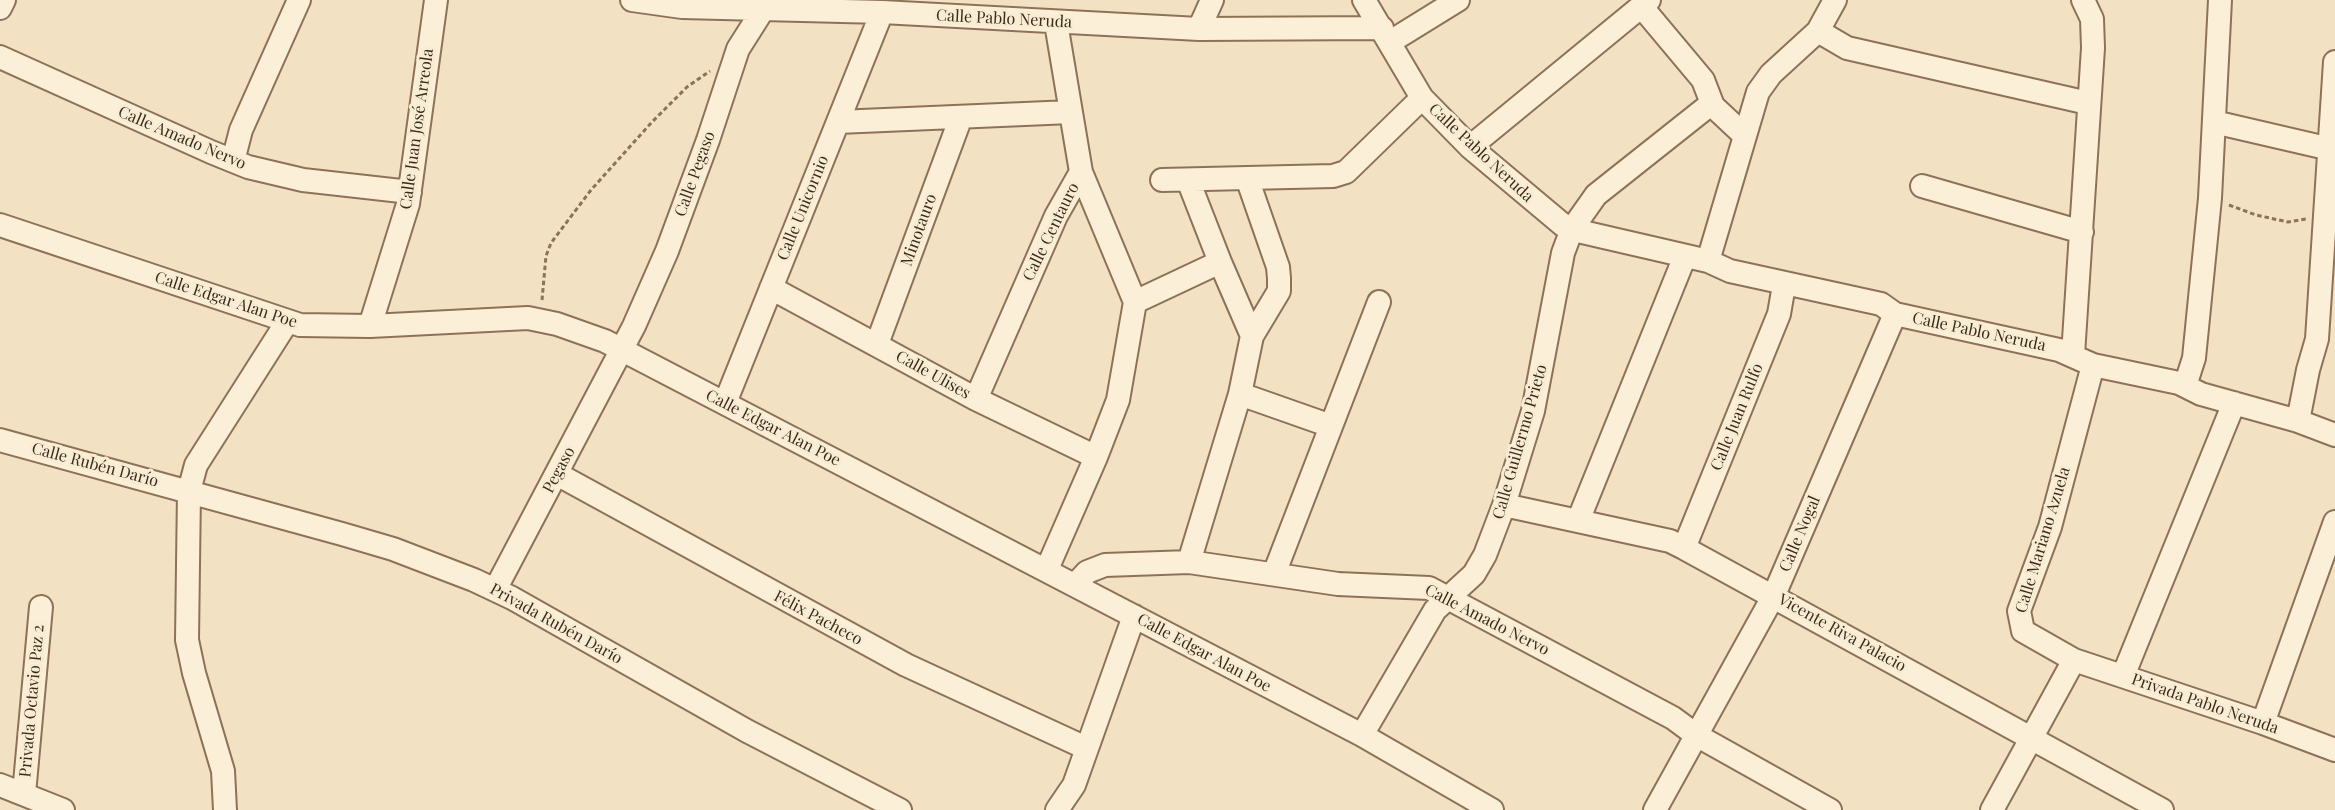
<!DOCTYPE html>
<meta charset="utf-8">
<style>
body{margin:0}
canvas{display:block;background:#f2e1c3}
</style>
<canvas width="2335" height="810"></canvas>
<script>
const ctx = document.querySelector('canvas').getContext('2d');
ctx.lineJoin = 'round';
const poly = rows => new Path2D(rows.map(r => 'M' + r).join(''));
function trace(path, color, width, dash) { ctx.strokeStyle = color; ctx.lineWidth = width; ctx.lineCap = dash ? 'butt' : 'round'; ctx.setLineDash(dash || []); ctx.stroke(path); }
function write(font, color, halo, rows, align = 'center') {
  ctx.font = font + ' "Playfair Display",serif'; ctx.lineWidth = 6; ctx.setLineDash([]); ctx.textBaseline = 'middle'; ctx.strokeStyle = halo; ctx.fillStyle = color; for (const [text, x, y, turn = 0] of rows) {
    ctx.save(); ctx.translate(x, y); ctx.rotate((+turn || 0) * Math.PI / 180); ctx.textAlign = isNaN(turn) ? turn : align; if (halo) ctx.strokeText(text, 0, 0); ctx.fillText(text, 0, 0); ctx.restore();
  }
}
const minor = poly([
 [632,0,682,7,882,12,1199,29,1382,28],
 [1364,0,1422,98,1470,147,1563,225,1578,231,1708,261,1730,271,1881,304,1895,314,2059,350,2093,365,2179,383,2201,394,2298,421,2335,435],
 [1641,6,1703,80,1713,106,1744,135],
 [0,8,4,0],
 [1199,29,1212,0],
 [1818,31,1847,48,2088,103],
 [1390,42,1458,0],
 [0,57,211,152,248,167,303,180,410,192],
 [838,122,1071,112],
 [2214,122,2335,150],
 [1470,147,1649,0],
 [233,161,241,130,299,0],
 [1247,178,1278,267,1279,278,1279,291,1252,336],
 [1162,180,1333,176,1346,172,1422,98],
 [1188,180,1220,262],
 [1922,186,2082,232],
 [0,225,300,325,370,326,528,318,557,324,605,341,1362,735,1492,810],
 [1708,261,1758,92,1771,74,1818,31,1835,0],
 [771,288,976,399,1096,457],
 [1135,302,1220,262,1252,336,1240,394,1189,562],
 [370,326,408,204,436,0],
 [877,344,961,117],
 [2073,355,2093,48,2092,19,2083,0],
 [2093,365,2050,527,2019,611,2023,631,2074,660,2263,723,2335,750],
 [2185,386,2194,358,2210,198,2220,0],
 [1240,394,1331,426],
 [976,399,1056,216,1081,172],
 [725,403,882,12],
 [2298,421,2308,370,2317,339,2335,62],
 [0,440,342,534,393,549,474,580,512,598,747,731,900,810],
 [557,474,906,665,1086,748],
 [1504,505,1670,541,1684,548,2162,810],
 [1578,521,1685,256],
 [1684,548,1779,314,1784,285],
 [1047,569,1096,457,1118,400,1135,302,1081,172,1056,23],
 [1274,574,1379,302],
 [1076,584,1087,572,1105,565,1189,562,1338,584,1429,588,1673,718,1696,735,1830,810],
 [495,590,634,326,667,251,708,140,738,49,769,0],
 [2123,676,2234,403],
 [2263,723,2335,522],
 [1362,735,1435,610,1474,574,1485,555,1504,505,1533,411,1563,253,1572,229,1596,195,1712,103],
 [0,785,63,810],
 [24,794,41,607],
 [225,810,223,771,194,673,187,640,189,491,196,465,287,322],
 [1057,810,1074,785,1134,616],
 [1655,810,1774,595,1895,314],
 [1992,810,2074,660]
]);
trace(minor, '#8e7258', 26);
trace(poly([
 [2229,205,2256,215,2288,222,2306,219],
 [542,300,546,256,551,243,591,190,652,122,687,87,710,71]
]), '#8e7258', 3, [4.5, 3]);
trace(minor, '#fcefd7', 22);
write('16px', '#3c2b1d', '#f8ecd3', [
 ["Calle Pablo Neruda",1004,19,3],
 ["Calle Juan José Arreola",417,129,-82],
 ["Calle Amado Nervo",182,138,23],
 ["Calle Pablo Neruda",1481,153,43],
 ["Calle Pegaso",695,174,-70],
 ["Calle Unicornio",803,208,-68],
 ["Minotauro",919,230,-70],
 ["Calle Centauro",1051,232,-64],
 ["Calle Edgar Alan Poe",226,300,18],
 ["Calle Pablo Neruda",1979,332,12],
 ["Calle Ulises",933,375,29],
 ["Calle Juan Rulfo",1737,417,-68],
 ["Calle Edgar Alan Poe",773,428,27],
 ["Calle Guillermo Prieto",1520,442,-74],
 ["Calle Rubén Darío",95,465,15],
 ["Pegaso",559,470,-62],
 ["Calle Nogal",1800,534,-67],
 ["Calle Mariano Azuela",2043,540,-73],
 ["Félix Pacheco",818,618,28],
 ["Calle Amado Nervo",1487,620,27],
 ["Privada Rubén Darío",556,624,29],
 ["Vicente Riva Palacio",1842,633,29],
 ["Calle Edgar Alan Poe",1204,653,28],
 ["Privada Octavio Paz 2",32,701,-85],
 ["Privada Pablo Neruda",2205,704,19]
]);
</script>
